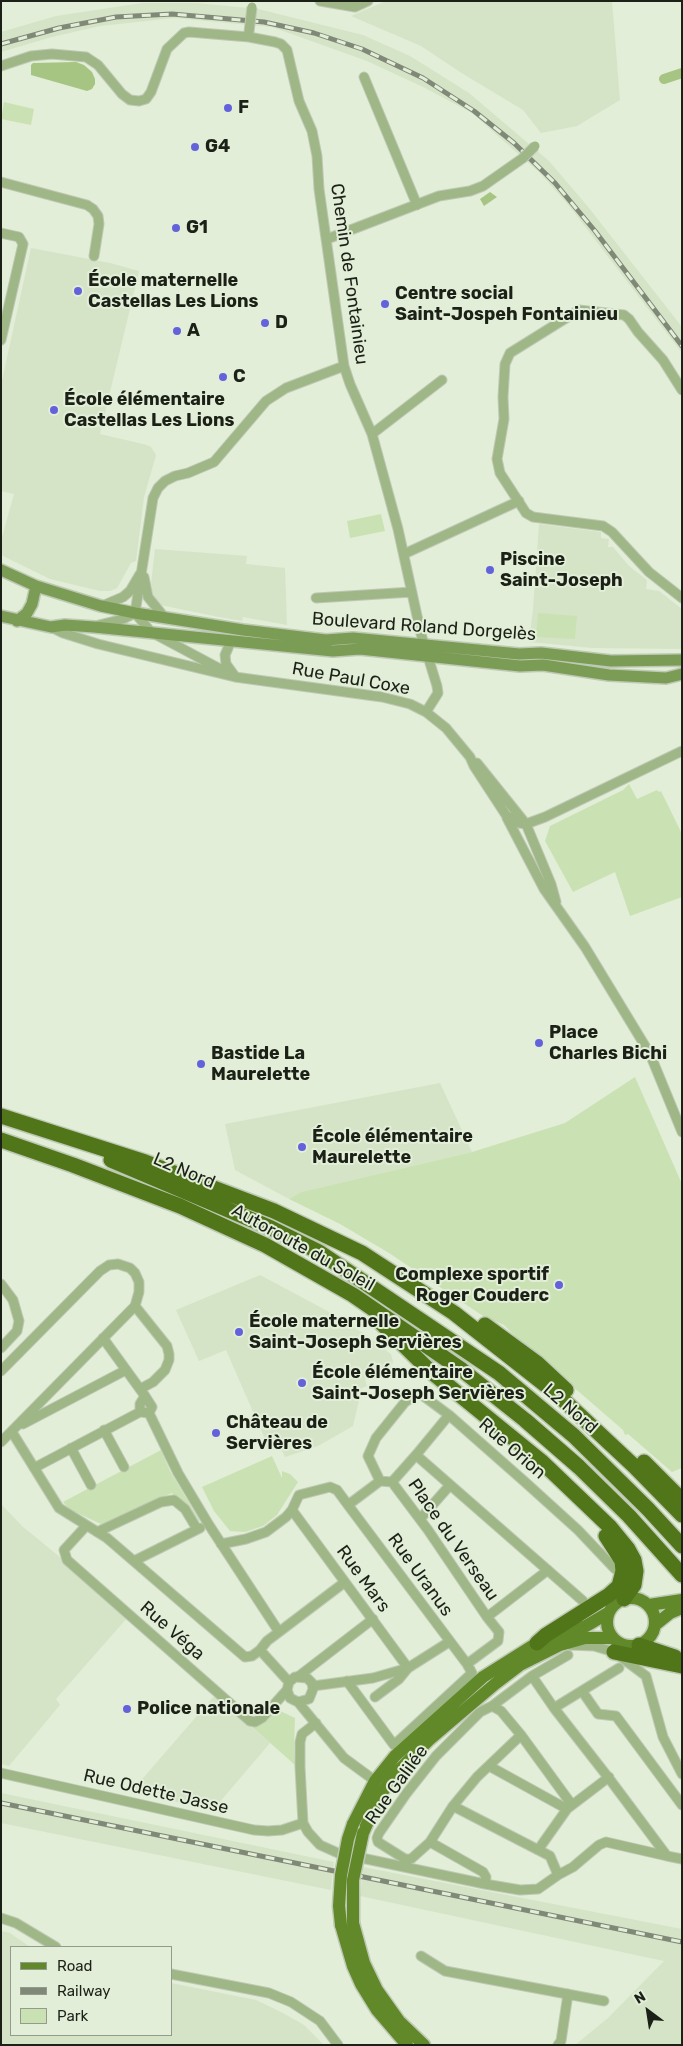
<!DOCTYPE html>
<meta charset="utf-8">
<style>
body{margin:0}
#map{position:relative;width:683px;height:2046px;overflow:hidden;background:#e2eed7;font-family:Rubik,sans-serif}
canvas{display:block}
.frame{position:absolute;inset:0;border:2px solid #1c2118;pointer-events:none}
.legend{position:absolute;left:10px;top:1946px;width:162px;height:90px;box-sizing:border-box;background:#e2eed7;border:1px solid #939c8b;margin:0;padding:6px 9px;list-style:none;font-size:15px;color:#1c2118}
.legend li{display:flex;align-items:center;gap:10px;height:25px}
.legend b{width:25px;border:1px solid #939c8b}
.north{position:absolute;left:623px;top:1986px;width:50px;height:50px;-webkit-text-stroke:4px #e2eed7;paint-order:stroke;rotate:329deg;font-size:14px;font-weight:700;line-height:20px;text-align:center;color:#1c2118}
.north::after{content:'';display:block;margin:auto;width:18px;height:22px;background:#1c2118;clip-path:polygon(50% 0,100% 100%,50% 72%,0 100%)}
</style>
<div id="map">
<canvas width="683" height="2046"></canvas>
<div class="frame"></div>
<ul class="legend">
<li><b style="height:6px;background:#618929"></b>Road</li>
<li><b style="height:6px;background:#808878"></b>Railway</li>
<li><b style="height:14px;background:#cae2b3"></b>Park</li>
</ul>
<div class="north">N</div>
</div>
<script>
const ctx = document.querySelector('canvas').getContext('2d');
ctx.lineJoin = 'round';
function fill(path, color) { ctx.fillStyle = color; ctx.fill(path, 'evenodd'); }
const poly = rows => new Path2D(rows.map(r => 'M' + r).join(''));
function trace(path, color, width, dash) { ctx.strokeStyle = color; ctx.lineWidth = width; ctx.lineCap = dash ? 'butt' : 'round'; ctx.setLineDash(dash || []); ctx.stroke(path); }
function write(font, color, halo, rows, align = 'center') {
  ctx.font = font + ' Rubik,sans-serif'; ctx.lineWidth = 4; ctx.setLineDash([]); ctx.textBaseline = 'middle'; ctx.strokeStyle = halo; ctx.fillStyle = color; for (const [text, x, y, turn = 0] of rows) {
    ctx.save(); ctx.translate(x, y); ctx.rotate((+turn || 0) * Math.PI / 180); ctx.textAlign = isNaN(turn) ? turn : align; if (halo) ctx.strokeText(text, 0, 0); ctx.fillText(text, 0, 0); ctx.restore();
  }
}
fill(poly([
 [386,1,612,1,620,100,577,126,541,133,523,110,460,72,421,46,351,16],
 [142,3,197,3,258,9,363,35,410,56,469,93,549,161,589,208,682,327,682,353,570,207,541,174,472,113,423,87,367,61,272,27,174,18,100,26,52,37,1,52,1,32,56,16],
 [31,248,110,263,139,271,100,434,147,445,151,447,156,455,144,497,136,561,131,563,117,588,110,591,100,591,50,579,1,555,1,541,14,494,1,491,1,385],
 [539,524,601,532,601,538,609,539,608,547,613,547,629,566,647,580,646,589,659,591,682,609,682,649,592,648,529,642,533,609],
 [155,549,247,556,246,564,285,568,287,625,243,617,242,621,219,617,160,605,153,597,151,584],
 [440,1083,472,1152,301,1192,289,1199,235,1170,225,1124],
 [260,1275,333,1314,366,1335,391,1354,393,1362,386,1377,379,1379,377,1375,365,1380,367,1386,362,1388,353,1426,318,1446,285,1457,278,1442,268,1446,226,1350,199,1361,176,1310],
 [2,1505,22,1526,61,1558,127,1618,56,1699,60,1705,9,1766,1,1764],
 [215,1695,270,1743,213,1810,168,1800,166,1795,155,1792,150,1797,131,1792],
 [1,1793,334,1862,331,1890,1,1823],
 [363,1867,682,1929,682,2045,575,2045,608,2018,664,1961,360,1896],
 [1,1931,10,1933,30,1947,11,1947,11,2035,171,2035,171,1983,256,2000,283,2013,304,2025,324,2045,1,2045]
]), '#d5e4c6');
fill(poly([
 [4,102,34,109,31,125,1,119],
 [381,514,385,531,350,538,347,521],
 [538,613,577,616,575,639,536,637],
 [629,784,637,799,657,790,659,792,661,791,682,834,682,897,630,916,615,872,573,892,545,841,550,826,623,790],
 [635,1077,682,1184,682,1468,672,1472,628,1434,625,1435,623,1430,519,1340,504,1325,483,1316,389,1253,340,1224,289,1199,301,1192,472,1152,565,1123],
 [161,1450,170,1471,200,1521,198,1522,196,1522,186,1507,172,1493,103,1525,69,1509,63,1502],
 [272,1456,282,1478,282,1471,290,1474,298,1482,277,1515,263,1526,245,1532,230,1531,214,1511,202,1487],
 [274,1708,295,1718,294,1749,295,1765,251,1726,261,1724]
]), '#cae2b3');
fill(poly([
 [76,62,84,65,92,72,95,79,95,84,92,89,87,91,31,75,31,65,33,63],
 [490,192,497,197,484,206,480,199]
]), '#a6c583');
trace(poly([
 [664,79,682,73]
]), '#a6c583', 10);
const minor = poly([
 [320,1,355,7,368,1],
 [1,66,31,56,52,54,86,57,98,65,122,94,130,100,139,101,146,99,151,92,167,49,184,33,189,32,249,37,275,42,281,44,287,50,299,101,312,131,317,156,319,189,344,366,350,384,372,434,398,529,421,634,437,686,438,693,426,712],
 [364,77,417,205],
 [1,182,87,205,93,209,98,216,99,224,94,256],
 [1,233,19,237,23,244,1,340],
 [327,239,439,196,470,191,483,186,523,158],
 [682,390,663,360,638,332,629,319,624,315,579,310,510,353,505,364,503,397,504,419,497,459,500,473,526,513,533,517,603,526,612,532,649,572,682,598],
 [372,434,442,380],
 [404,554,519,501],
 [144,577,148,597,165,618],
 [316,598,412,592],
 [102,606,123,597,130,591,140,574],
 [135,613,153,498,158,488,165,481,175,476,188,473,214,462,266,401,286,388,344,366],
 [135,613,151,632,224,671],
 [99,625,123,619,135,613],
 [51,627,63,633,98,644,235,677,382,697,410,704,426,712,446,728,470,757,474,766,506,815,519,823,526,824,545,817,682,751],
 [231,641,225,655,226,664,234,675],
 [477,763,526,824,551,884,556,902],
 [507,818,544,889,585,947,650,1054,682,1132],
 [1,1284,13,1300,19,1321,17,1331,1,1348],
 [135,1306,167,1346,169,1354,169,1360,165,1370,153,1382,140,1389],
 [103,1338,145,1396,140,1404,140,1412],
 [1,1371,100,1271,109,1265,118,1264,130,1268,135,1273,139,1282,139,1292,135,1306,1,1442],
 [145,1396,152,1407,149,1413,178,1473,209,1525,279,1632],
 [23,1424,126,1370],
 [104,1430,124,1467],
 [12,1432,59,1508,107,1538,245,1657,252,1656,260,1650,267,1641,279,1632,345,1582],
 [71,1448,91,1485],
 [416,1455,449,1415],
 [34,1468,140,1412,149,1413],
 [380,1481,368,1456,376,1438,405,1402,416,1395,422,1395,449,1415,525,1482,578,1530,615,1569],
 [392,1482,428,1530,487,1617],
 [348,1505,467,1664],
 [292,1510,408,1668,399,1679,375,1697],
 [420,1519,450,1485],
 [86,1526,64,1550,67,1560,250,1721,255,1722,262,1718,287,1690,289,1682,295,1677,307,1678,312,1683,313,1689,309,1699,298,1702,290,1698,287,1690],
 [97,1532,161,1502,174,1500,185,1509,197,1529],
 [221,1544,246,1539,266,1532,286,1517,292,1510,299,1495,330,1487,337,1490,348,1505,380,1481,392,1482,416,1455,583,1601],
 [134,1561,200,1528],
 [570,1645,594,1646,614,1652,646,1676,663,1737,682,1774],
 [260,1650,289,1682],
 [568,1655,532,1676,492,1706,480,1712,436,1756,406,1794,379,1833,377,1838,378,1842,405,1859,411,1859,430,1842,483,1872,486,1877,485,1884,520,1890,538,1889,558,1875,573,1867,599,1845,606,1842,667,1856],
 [299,1676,373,1619],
 [532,1676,554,1708,611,1781,667,1856,682,1859],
 [347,1681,394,1745,472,1673,467,1664,498,1641,499,1632,487,1617,548,1570],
 [313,1686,373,1678,408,1668,449,1642],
 [582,1691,598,1714,616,1716,682,1805],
 [298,1702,344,1758,378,1783],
 [492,1706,501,1711,521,1735,572,1805],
 [554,1708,619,1668],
 [316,1723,302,1734,300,1742,300,1767,303,1823,308,1832,320,1845,338,1853,485,1884],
 [489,1766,567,1809],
 [1,1773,254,1830,268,1831,282,1830,303,1823],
 [453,1806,550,1856,558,1875],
 [430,1842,453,1806,477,1777,521,1735],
 [538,1850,567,1809,609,1777],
 [1,1918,16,1923,56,1947],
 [421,1956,445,1971,604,2001],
 [171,1974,269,1993,291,2002,320,2021,338,2045],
 [558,2045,561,2041,568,1994]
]);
const secondary = poly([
 [1,570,36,586,101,606,135,613,243,630,326,640,353,638,519,654,541,653,611,661,682,660],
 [1,616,51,627,65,625,94,627,333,651,360,649,520,666,543,665,609,675,666,678,682,674],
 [17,621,27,613,32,604,36,586]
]);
const primary = poly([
 '607 1622a24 24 0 1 1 48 0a24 24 0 1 1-48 0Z',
 [649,1605,682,1600],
 [655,1625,670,1613,682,1608],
 [353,1824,375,1781,395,1756,483,1677,537,1643,586,1626,608,1613],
 [363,1833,379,1796,398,1771,429,1740,495,1684,520,1665,560,1645,585,1638,612,1638],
 [353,1923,364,1963,377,1990,399,2021,424,2045],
 [341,1925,353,1966,361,1984,377,2010,407,2045]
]);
const motorway = poly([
 [1,1116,145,1162,274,1211,362,1253,454,1313,557,1394,634,1466,682,1515],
 [1,1140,73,1165,180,1206,265,1245,353,1295,462,1370,525,1420,579,1467,629,1516,682,1575],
 [111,1160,271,1228,319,1252,499,1373,574,1436,648,1509,682,1546],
 [377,1319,429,1370,541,1461,610,1527,628,1549,634,1560,636,1571,634,1585,624,1599],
 [485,1325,537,1363,566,1390],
 [644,1462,682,1500],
 [537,1643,546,1635,609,1595,619,1586,623,1571,622,1561,606,1536],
 [639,1645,675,1657],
 [614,1652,682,1666]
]);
trace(minor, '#bec9b5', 11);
trace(secondary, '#bec9b5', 14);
trace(primary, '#bec9b5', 15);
trace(motorway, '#bec9b5', 18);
trace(minor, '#9fb687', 9);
trace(secondary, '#7b9c54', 11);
trace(primary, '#618929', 12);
trace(motorway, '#51761a', 15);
const rail = poly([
 [1,44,59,28,116,17,172,14,264,22,314,33,362,49,423,78,474,111,514,143,555,183,595,231,682,346],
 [1,1803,682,1942]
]);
trace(rail, '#808878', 5);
trace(rail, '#e2eed7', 3, [9]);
const minorBridge = poly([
 [249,32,252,7],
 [523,158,535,146]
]);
const primaryBridge = poly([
 [353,1923,353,1880,363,1833],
 [341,1925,339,1906,341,1875,348,1839,353,1824]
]);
trace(minorBridge, '#bec9b5', 11, []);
trace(primaryBridge, '#bec9b5', 15, []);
trace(minorBridge, '#9fb687', 9);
trace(primaryBridge, '#618929', 12);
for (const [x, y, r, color] of [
 [228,108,5,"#6362db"],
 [195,147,5,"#6362db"],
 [176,228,5,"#6362db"],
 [78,291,5,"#6362db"],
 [385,304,5,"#6362db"],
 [265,323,5,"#6362db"],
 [177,331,5,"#6362db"],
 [223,377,5,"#6362db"],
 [54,410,5,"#6362db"],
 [490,570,5,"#6362db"],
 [539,1043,5,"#6362db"],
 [201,1064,5,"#6362db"],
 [302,1147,5,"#6362db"],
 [559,1285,5,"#6362db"],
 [239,1332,5,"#6362db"],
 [302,1383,5,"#6362db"],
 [216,1433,5,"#6362db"],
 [127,1709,5,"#6362db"]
]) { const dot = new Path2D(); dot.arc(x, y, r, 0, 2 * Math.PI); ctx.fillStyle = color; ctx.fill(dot); trace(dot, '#e2eed7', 2); }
write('bold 18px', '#1c2118', '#e2eed7', [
 ["F",238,108],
 ["G4",205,147],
 ["G1",186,228],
 ["École maternelle",88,281],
 ["Castellas Les Lions",88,302],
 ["Centre social",395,294],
 ["Saint-Jospeh Fontainieu",395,315],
 ["D",275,323],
 ["A",187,331],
 ["C",233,377],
 ["École élémentaire",64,400],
 ["Castellas Les Lions",64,421],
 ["Piscine",500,560],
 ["Saint-Joseph",500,581],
 ["Place",549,1033],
 ["Charles Bichi",549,1054],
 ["Bastide La",211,1054],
 ["Maurelette",211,1075],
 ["École élémentaire",312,1137],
 ["Maurelette",312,1158],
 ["Complexe sportif",549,1275,"right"],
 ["Roger Couderc",549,1296,"right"],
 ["École maternelle",249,1322],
 ["Saint-Joseph Servières",249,1343],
 ["École élémentaire",312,1373],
 ["Saint-Joseph Servières",312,1394],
 ["Château de",226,1423],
 ["Servières",226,1444],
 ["Police nationale",137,1709]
], 'left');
write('18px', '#1c2118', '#e2eed7', [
 ["Chemin de Fontainieu",349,274,82],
 ["Boulevard Roland Dorgelès",424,627,4],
 ["Rue Paul Coxe",351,679,10],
 ["L2 Nord",184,1171,23],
 ["Autoroute du Soleil",303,1248,29],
 ["L2 Nord",570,1409,41],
 ["Rue Orion",512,1449,41],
 ["Place du Verseau",453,1540,55],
 ["Rue Uranus",420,1575,54],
 ["Rue Mars",363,1579,54],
 ["Rue Véga",172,1631,41],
 ["Rue Galilée",397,1785,-54],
 ["Rue Odette Jasse",156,1792,13]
]);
</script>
